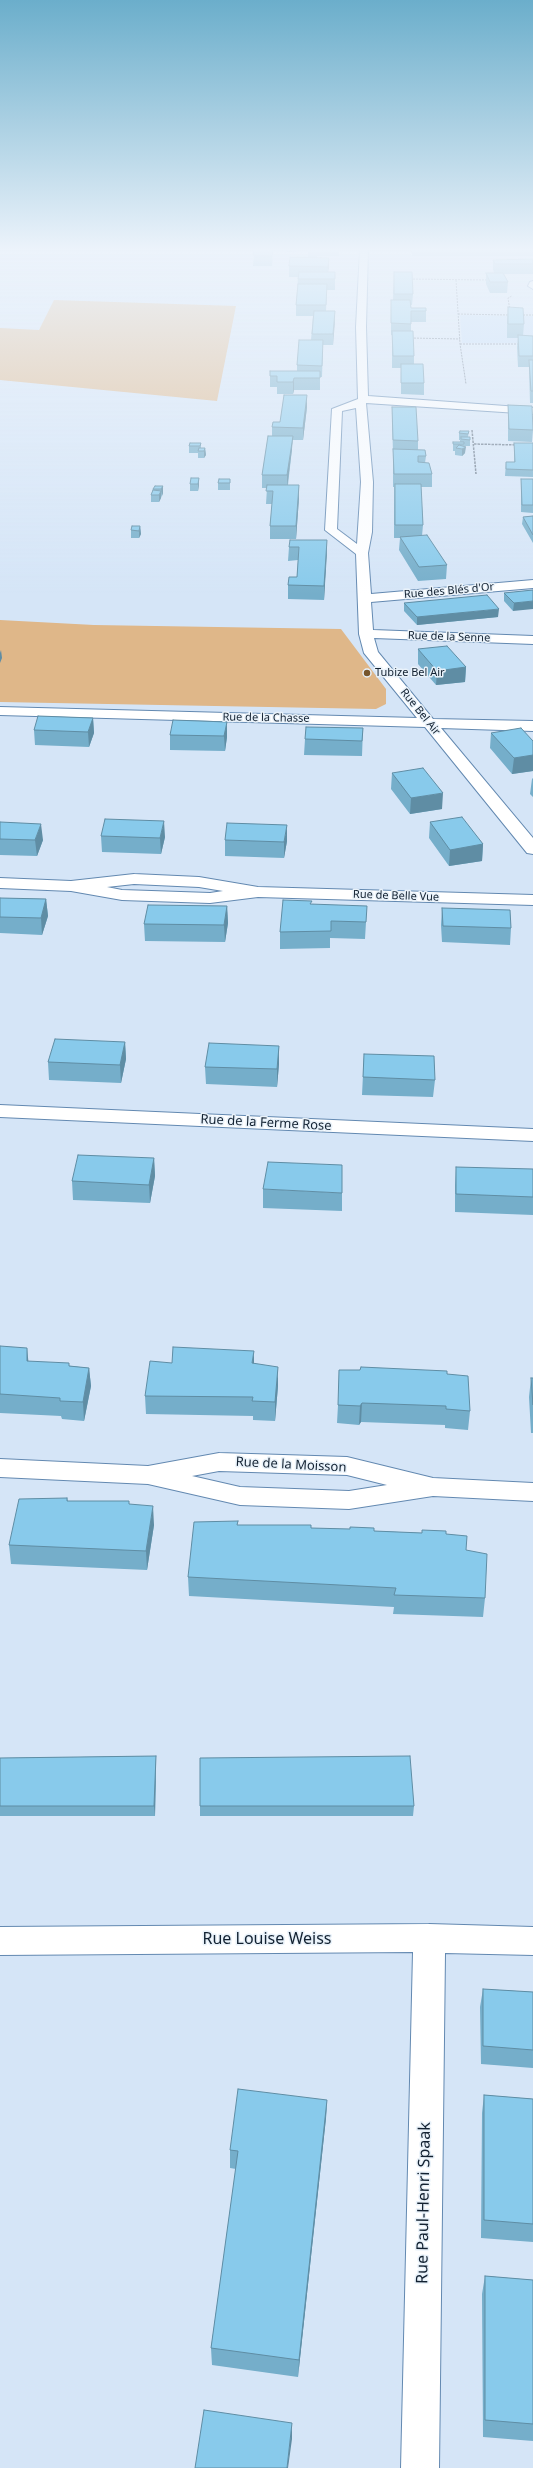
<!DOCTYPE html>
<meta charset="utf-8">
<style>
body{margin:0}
canvas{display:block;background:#d5e5f7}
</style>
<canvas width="533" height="2468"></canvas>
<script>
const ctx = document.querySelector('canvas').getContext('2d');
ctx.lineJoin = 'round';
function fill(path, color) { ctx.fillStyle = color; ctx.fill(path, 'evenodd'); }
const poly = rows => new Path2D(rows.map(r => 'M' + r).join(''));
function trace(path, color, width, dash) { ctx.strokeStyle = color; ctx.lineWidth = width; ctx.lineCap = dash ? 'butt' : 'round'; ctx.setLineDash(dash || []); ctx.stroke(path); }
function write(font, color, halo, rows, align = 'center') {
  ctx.font = font + ' "Noto Sans",sans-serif'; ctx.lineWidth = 3; ctx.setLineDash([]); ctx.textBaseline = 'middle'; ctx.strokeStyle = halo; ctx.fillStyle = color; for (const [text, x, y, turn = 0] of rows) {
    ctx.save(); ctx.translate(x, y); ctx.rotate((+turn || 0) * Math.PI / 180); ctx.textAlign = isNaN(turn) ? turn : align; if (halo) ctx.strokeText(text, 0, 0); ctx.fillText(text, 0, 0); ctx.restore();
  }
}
fill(poly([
 [460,315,533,316,533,343,462,343]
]), '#c0dbf9');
fill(poly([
 [54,300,236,306,217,401,0,380,0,328,39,330],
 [0,620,94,625,341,629,386,689,386,704,376,709,0,702]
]), '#dfb789');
const minor = poly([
 [360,249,368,249,366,327,368,396,533,408,533,414,366,403,373,482,372,532,368,553,371,594,533,580,533,588,371,602,373,630,533,636,533,644,374,638,378,652,433,719,533,721,533,731,441,728,533,838,533,854,527,853,425,727,0,715,0,707,417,718,364,653,359,634,356,554,325,530,332,409,358,399,356,327,360,249],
 [356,408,361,482,357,544,337,529,342,411,356,408],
 [533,281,533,289,528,286,530,282,533,281],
 [134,874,199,877,258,887,533,895,533,905,258,897,210,903,122,900,71,891,0,888,0,878,71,881,134,874],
 [134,884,199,887,223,891,210,893,122,890,107,887,134,884],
 [0,1105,533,1129,533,1141,0,1117,0,1105],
 [219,1453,347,1457,433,1478,533,1483,533,1501,433,1496,349,1509,240,1505,148,1484,0,1477,0,1459,148,1466,219,1453],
 [219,1471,347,1475,387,1485,349,1491,240,1487,192,1476,219,1471],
 [429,1924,533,1927,533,1955,445,1953,439,2468,401,2468,413,1952,0,1955,0,1927,429,1924]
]);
trace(minor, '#6389b1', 2);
trace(poly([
 [410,279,487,280],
 [456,280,460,344,466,384],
 [510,311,508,298,512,296],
 [458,314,509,315],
 [520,315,533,315],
 [411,338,460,339],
 [460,344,519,344]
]), '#6a798a', 1, [2, 1]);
trace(poly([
 [472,430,476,474],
 [474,444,518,445]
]), '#6a798a', 1.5, [2.5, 1]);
fill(minor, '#fff');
fill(poly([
 [254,249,297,249,297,252,273,251,273,250,272,266,253,266],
 [308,249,339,249,339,256,317,256,317,258,329,258,328,272,335,279,335,290,327,290,326,311,335,311,333,345,323,345,322,377,320,377,320,390,294,390,293,394,277,394,277,387,270,387,270,376,297,371,297,365,311,340,313,316,296,316,296,305,298,277,289,277,289,266,308,258],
 [411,249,533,249,533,256,412,256],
 [533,259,533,274,504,274,508,282,507,293,490,293,486,284,486,273,494,273,493,270,493,260],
 [394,272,413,294,412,305,411,305,411,308,426,308,426,322,411,322,411,331,414,356,414,364,424,383,424,395,401,394,401,368,392,368,392,335,391,335,391,300,393,300],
 [508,307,524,324,523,336,533,336,533,403,530,403,529,367,518,367,517,347,518,338,507,338,507,322],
 [508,405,533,430,532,442,508,441],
 [307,407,303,440,292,440,292,449,288,485,299,485,299,498,296,539,270,539,270,526,272,504,266,504,267,488,262,488,262,475,272,436,272,427],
 [392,407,418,441,418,450,426,456,425,463,432,474,432,487,421,487,423,525,422,536,447,565,446,579,418,581,399,550,400,538,394,538,394,487,393,487,393,453,392,419],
 [469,431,468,437,470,437,470,446,464,446,465,453,462,456,455,455,455,451,453,451,453,442,460,442,460,440,459,440,459,433],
 [201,443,201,448,205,448,206,455,204,458,198,458,198,453,189,453,189,446],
 [514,443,533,443,533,477,505,476,506,462,514,462],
 [199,478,199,485,198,491,190,491,190,484],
 [230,479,230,490,218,490,218,483],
 [521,479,533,479,533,513,521,512],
 [163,486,163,493,161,498,159,502,151,502,151,495,153,489],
 [533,516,533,543,522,524,523,517],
 [140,526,141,534,139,538,131,538,131,530],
 [327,540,324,600,288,599,288,585,297,577,298,560,288,561,289,547],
 [533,590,513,611,504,601,504,593],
 [404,603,498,617,417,625,404,611],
 [418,649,466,667,465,682,436,685,418,664],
 [93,718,94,733,89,747,35,745,34,730],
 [227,722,227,737,225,751,170,750,170,735],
 [363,728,362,756,304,755,305,739],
 [491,733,533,741,533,771,512,774,490,748],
 [392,773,442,809,410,814,391,789],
 [533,778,533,797,530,794,532,779],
 [0,822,43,840,37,856,0,855],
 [430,822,483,844,482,861,449,866,429,838],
 [101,836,165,837,161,854,102,852],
 [225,840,287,841,284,858,225,856],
 [0,898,46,899,48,916,42,935,0,933],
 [312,904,366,922,365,939,330,938,330,948,280,949,280,932],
 [227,906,228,923,225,942,145,941,144,924],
 [442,908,511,928,510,945,442,942,441,925],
 [125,1042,126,1059,121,1083,49,1080,48,1062],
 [279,1046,279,1064,277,1087,206,1084,205,1067],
 [364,1054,435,1080,433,1097,362,1095],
 [154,1158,155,1176,150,1203,73,1200,72,1181],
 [456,1167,533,1173,533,1215,455,1212,455,1185],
 [263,1189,342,1193,342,1211,263,1208],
 [0,1346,28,1361,89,1368,91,1386,84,1421,62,1419,61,1416,0,1413],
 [254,1363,278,1386,275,1421,253,1420,253,1416,146,1414,145,1396],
 [447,1374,470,1411,468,1430,445,1428,445,1425,361,1422,359,1425,337,1423,338,1405],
 [531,1378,533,1378,533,1433,531,1433,529,1397],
 [67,1498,68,1501,129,1501,129,1504,154,1525,147,1570,11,1564,9,1545],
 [238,1525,446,1534,466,1550,485,1598,483,1617,393,1614,394,1607,189,1596,188,1577],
 [156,1756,156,1767,155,1816,0,1816,0,1758],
 [200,1806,414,1806,413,1816,200,1816],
 [483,1989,533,1992,533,2068,481,2064,480,2007],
 [484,2095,533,2099,533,2242,481,2238,482,2113],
 [327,2100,326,2118,298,2377,212,2365,211,2348,236,2169,230,2168,230,2150],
 [485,2276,533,2280,533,2441,483,2437,482,2294]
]), '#75aeca');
fill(poly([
 [329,258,329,268,327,277,328,267],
 [335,311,335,322,333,345,333,334],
 [294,378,294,390,293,394,293,382],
 [307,395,307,407,303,440,303,428],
 [293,436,292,449,287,488,287,475],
 [466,447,465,453,462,456,462,449],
 [205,448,206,455,204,458,204,451],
 [199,478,199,485,198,491,198,484],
 [299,485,299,498,296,539,296,526],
 [163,486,163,493,162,496,161,489],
 [161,491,161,498,159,502,159,495],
 [140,526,141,534,139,538,139,531],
 [327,540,327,553,324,600,324,586],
 [533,601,533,609,513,611,514,603],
 [499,609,498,617,417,625,417,617],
 [1,650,2,658,0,663,0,653],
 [466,667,465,682,436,685,437,671],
 [93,718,94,733,89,747,88,732],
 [227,722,227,737,225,751,224,736],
 [533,755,533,771,512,774,514,758],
 [443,793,442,809,410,814,411,798],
 [164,821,165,837,161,854,160,838],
 [41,824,43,840,37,856,35,840],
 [287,825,287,841,284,858,284,842],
 [483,844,482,861,449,866,450,850],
 [46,899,48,916,42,935,41,918],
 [227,906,228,923,225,942,224,925],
 [125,1042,126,1059,121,1083,120,1065],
 [279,1046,279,1064,277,1087,277,1069],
 [154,1158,155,1176,150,1203,149,1185],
 [27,1348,29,1367,27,1361],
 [254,1351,254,1370,252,1363],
 [278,1367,278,1386,275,1421,275,1402],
 [89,1368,91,1386,84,1421,83,1402],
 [362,1403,361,1422,359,1425,360,1406],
 [153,1506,154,1525,147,1570,146,1551],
 [156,1756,156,1767,155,1816,154,1806],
 [327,2100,326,2118,298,2377,299,2360],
 [292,2423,292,2439,288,2468,287,2468]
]), '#5f8da4');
const building = poly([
 [254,249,273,249,272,256,253,255,254,249],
 [308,249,317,249,317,250,308,250,308,249],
 [290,257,329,258,328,267,289,266,290,257],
 [533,259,533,264,495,264,493,260,533,259],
 [299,272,335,272,335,279,298,279,299,272],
 [394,272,412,272,413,294,394,294,394,272],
 [486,273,503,273,508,282,490,282,486,273],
 [298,284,327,284,326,305,296,305,298,284],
 [391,300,410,300,411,308,426,308,426,311,411,311,411,324,391,323,391,300],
 [508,307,523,308,524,324,508,324,508,307],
 [314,311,335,311,333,334,312,334,314,311],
 [392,331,413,331,414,356,393,356,392,331],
 [518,335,533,336,533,356,519,356,518,335],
 [299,340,323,340,322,366,297,365,299,340],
 [529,360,533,360,533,391,531,391,529,360],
 [401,364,423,364,424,383,401,383,401,364],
 [270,371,320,371,320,378,294,378,293,382,277,382,277,376,270,376,270,371],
 [284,395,307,395,303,428,272,427,273,422,280,422,284,395],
 [508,405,532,406,533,430,509,429,508,405],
 [392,407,416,407,418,441,393,440,392,407],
 [460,431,469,431,468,434,459,433,460,431],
 [268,436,293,436,287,475,262,475,268,436],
 [461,437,470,437,470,440,461,439,461,437],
 [453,442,464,442,464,444,453,444,453,442],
 [190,443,201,443,200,446,189,446,190,443],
 [514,443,533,443,533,470,506,469,506,462,515,462,514,443],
 [459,445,466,447,462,449,456,448,459,445],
 [199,448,205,448,204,451,198,451,199,448],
 [393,449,425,450,426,456,418,456,418,462,429,463,432,474,394,474,393,449],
 [191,478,199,478,198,484,190,484,191,478],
 [219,479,230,479,230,483,218,483,219,479],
 [521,479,533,479,533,505,522,505,521,479],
 [395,484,421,484,423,525,395,525,395,484],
 [267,485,299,485,296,526,270,526,273,491,266,491,267,485],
 [155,486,163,486,161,489,153,489,155,486],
 [153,490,161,491,159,495,151,495,153,490],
 [533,516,533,535,523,517,533,516],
 [132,526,140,526,139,531,131,530,132,526],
 [427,535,447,565,419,567,400,537,427,535],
 [290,540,327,540,324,586,288,585,289,577,297,577,299,547,289,547,290,540],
 [533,590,533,601,514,603,504,593,533,590],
 [487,595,499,609,417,617,404,603,487,595],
 [447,646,466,667,437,671,418,649,447,646],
 [38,716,93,718,88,732,34,730,38,716],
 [173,720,227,722,224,736,170,735,173,720],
 [306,727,363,728,362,741,305,739,306,727],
 [521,728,533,741,533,755,514,758,491,733,521,728],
 [423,768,443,793,411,798,392,773,423,768],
 [462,817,483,844,450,850,430,822,462,817],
 [105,819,164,821,160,838,101,836,105,819],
 [0,822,41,824,35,840,0,839,0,822],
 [227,823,287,825,284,842,225,840,227,823],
 [0,898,46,899,41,918,0,917,0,898],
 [283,900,312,901,310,904,367,906,366,922,331,921,331,931,280,932,283,900],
 [148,905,227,906,224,925,144,924,148,905],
 [442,908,510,910,511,928,443,926,442,908],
 [55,1039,125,1042,120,1065,48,1062,55,1039],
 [209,1043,279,1046,277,1069,205,1067,209,1043],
 [364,1054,434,1056,435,1080,363,1077,364,1054],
 [78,1155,154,1158,149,1185,72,1181,78,1155],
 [268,1162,342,1165,342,1193,263,1189,268,1162],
 [456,1167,533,1169,533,1197,456,1194,456,1167],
 [0,1346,27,1348,27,1361,69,1363,69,1366,89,1368,83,1402,60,1401,60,1398,0,1394,0,1346],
 [173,1347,254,1351,252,1363,278,1367,275,1402,252,1401,253,1397,145,1396,150,1361,172,1363,173,1347],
 [361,1367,447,1371,447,1374,468,1376,470,1411,446,1409,446,1406,362,1403,360,1406,338,1405,339,1370,360,1370,361,1367],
 [531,1378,533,1378,533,1405,531,1378],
 [67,1498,67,1501,129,1501,129,1504,153,1506,146,1551,9,1545,19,1499,67,1498],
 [238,1521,237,1525,311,1525,311,1528,350,1529,350,1527,374,1528,374,1531,422,1533,422,1530,446,1531,446,1534,467,1536,466,1550,487,1554,485,1598,394,1595,396,1588,188,1577,194,1522,238,1521],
 [156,1756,154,1806,0,1806,0,1758,156,1756],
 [410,1756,414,1806,200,1806,200,1758,410,1756],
 [483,1989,533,1992,533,2050,483,2046,483,1989],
 [238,2089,327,2100,299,2360,211,2348,238,2151,230,2150,238,2089],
 [484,2095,533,2099,533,2224,484,2220,484,2095],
 [485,2276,533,2280,533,2424,485,2420,485,2276],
 [204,2410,292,2423,287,2468,195,2468,204,2410]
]);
fill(building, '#88caeb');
trace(building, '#5f8da4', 1);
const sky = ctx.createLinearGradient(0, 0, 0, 595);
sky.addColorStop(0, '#6baecb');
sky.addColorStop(0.42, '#ecf3fb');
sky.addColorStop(1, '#ecf3fb00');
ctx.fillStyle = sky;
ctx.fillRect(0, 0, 533, 595);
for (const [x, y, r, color] of [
 [367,673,4,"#77562d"]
]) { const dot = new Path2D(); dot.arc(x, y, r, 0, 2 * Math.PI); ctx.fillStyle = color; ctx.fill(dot); trace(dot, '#e9f2fa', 1.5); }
write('11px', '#122131', '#e9f2fa', [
 ["Rue des Blés d'Or",449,591,-5],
 ["Rue de la Senne",449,637,2],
 ["Rue Bel Air",420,712,51],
 ["Rue de la Chasse",266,718,1],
 ["Rue de Belle Vue",396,896,2]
]);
write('11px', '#122131', '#e9f2fa', [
 ["Tubize Bel Air",375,673]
], 'left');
write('13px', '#122131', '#e9f2fa', [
 ["Rue de la Ferme Rose",266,1123,3],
 ["Rue de la Moisson",291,1465,3]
]);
write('16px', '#122131', '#e9f2fa', [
 ["Rue Louise Weiss",267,1939],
 ["Rue Paul-Henri Spaak",424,2203,-89]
]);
</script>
